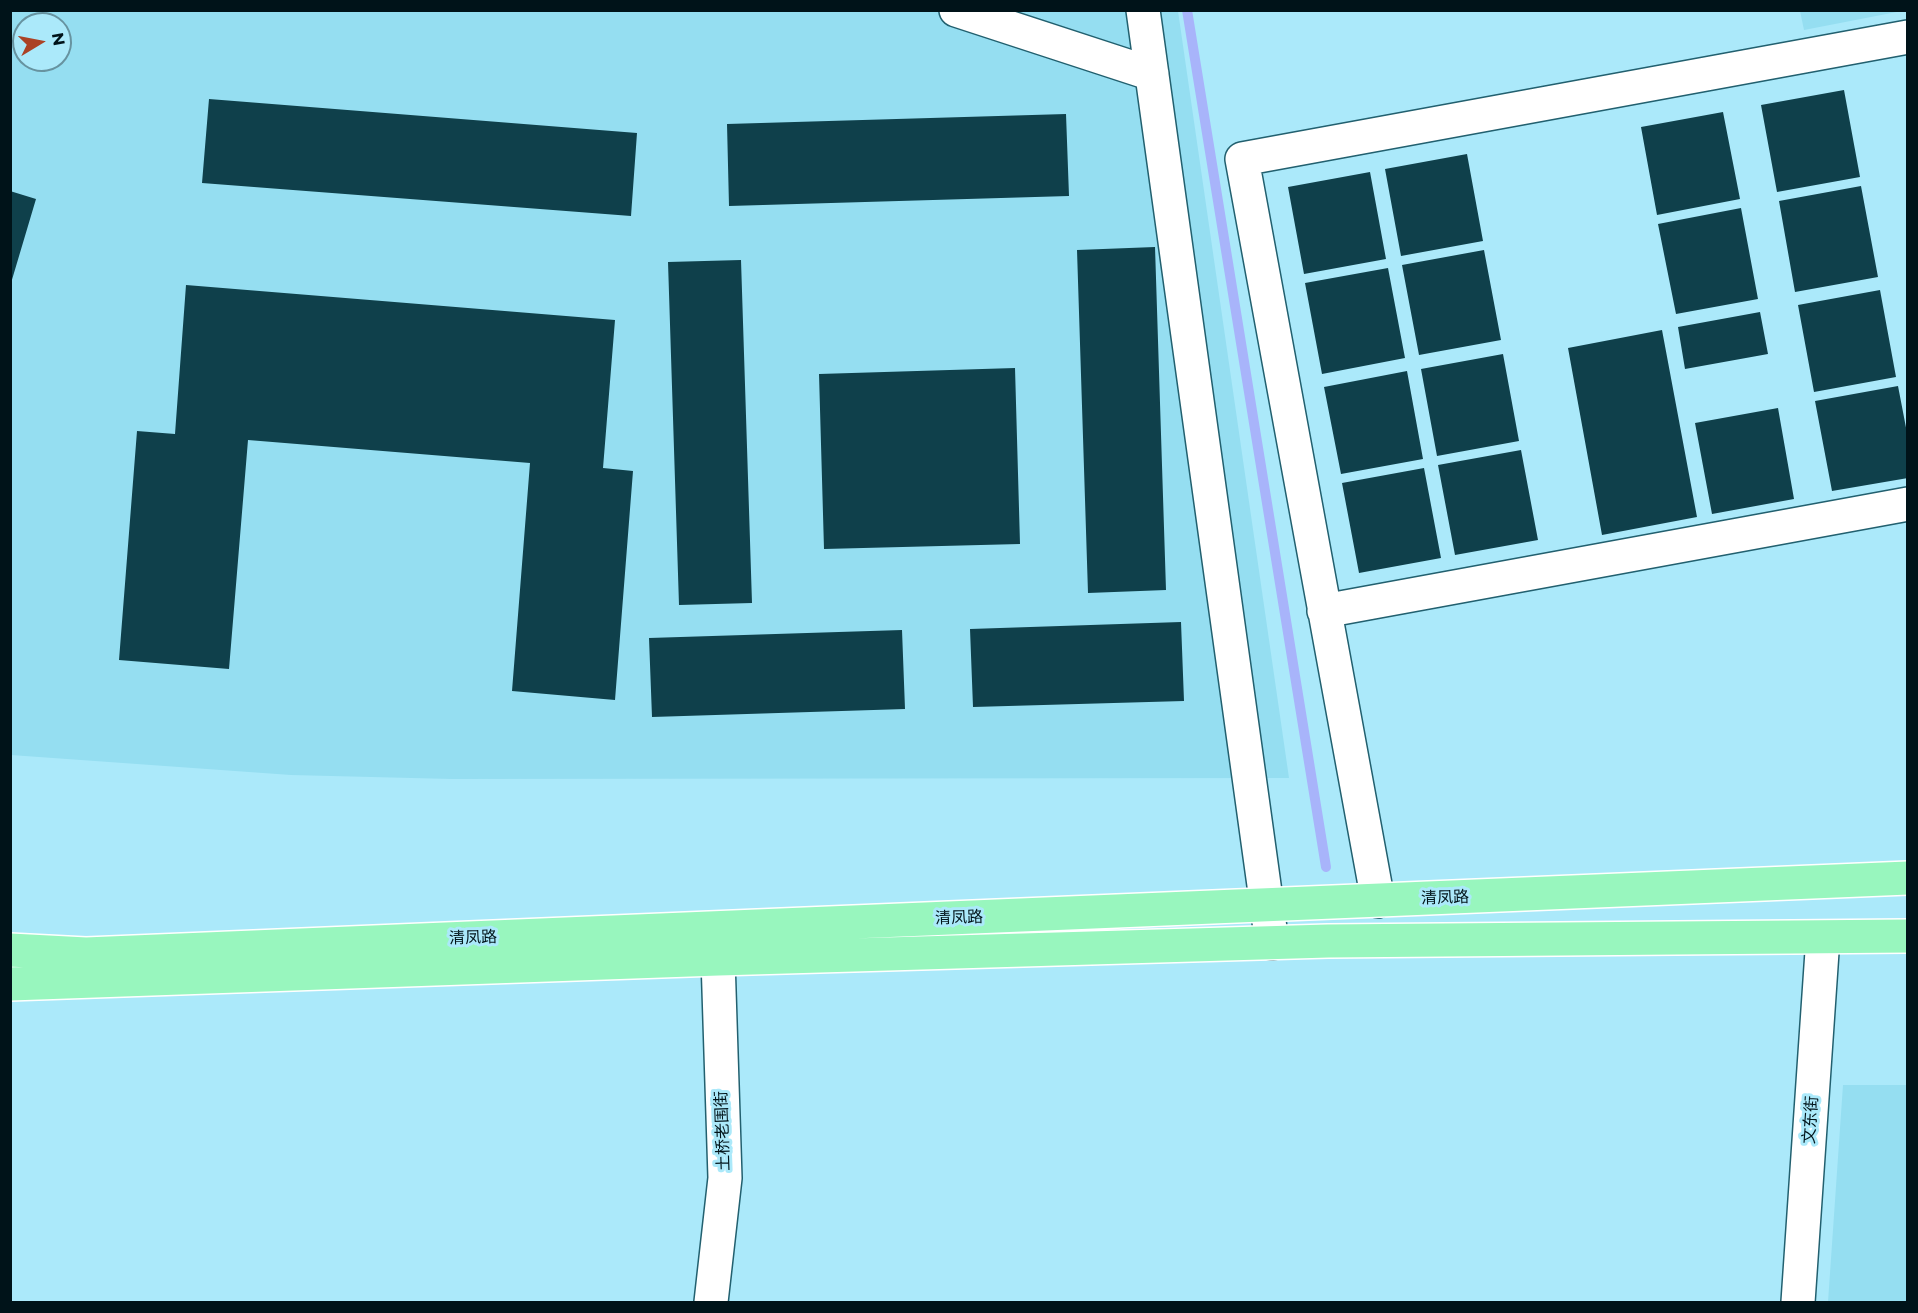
<!DOCTYPE html>
<meta charset="utf-8">
<style>
body{margin:0}
#map{position:relative;width:1918px;height:1313px;overflow:hidden;background:#abe9fa;font-family:Montserrat,sans-serif}
canvas{display:block}
.frame{position:absolute;inset:0;border:12px solid #001319;pointer-events:none}
.north{position:absolute;left:12px;top:12px;width:60px;height:60px;box-sizing:border-box;background:#abe9fa;border:2px solid #6793a0;border-radius:50%;rotate:80deg;font-size:16px;font-weight:700;line-height:24px;text-align:center;color:#001319}
.north::after{content:'';display:block;margin:auto;width:21px;height:27px;background:#ab4326;clip-path:polygon(50% 0,100% 100%,50% 72%,0 100%)}
</style>
<div id="map">
<canvas width="1918" height="1313"></canvas>
<div class="frame"></div>
<div class="north">N</div>
</div>
<script>
const ctx = document.querySelector('canvas').getContext('2d');
ctx.lineJoin = 'round';
function fill(path, color) { ctx.fillStyle = color; ctx.fill(path, 'evenodd'); }
const poly = rows => new Path2D(rows.map(r => 'M' + r).join(''));
function trace(path, color, width, dash) { ctx.strokeStyle = color; ctx.lineWidth = width; ctx.lineCap = dash ? 'butt' : 'round'; ctx.setLineDash(dash || []); ctx.stroke(path); }
function write(font, color, halo, rows, align = 'center') {
  ctx.font = font + ' Montserrat,"Noto Sans SC",sans-serif'; ctx.lineWidth = 6; ctx.setLineDash([]); ctx.textBaseline = 'middle'; ctx.strokeStyle = halo; ctx.fillStyle = color; for (const [text, x, y, turn = 0] of rows) {
    ctx.save(); ctx.translate(x, y); ctx.rotate((+turn || 0) * Math.PI / 180); ctx.textAlign = isNaN(turn) ? turn : align; if (halo) ctx.strokeText(text, 0, 0); ctx.fillText(text, 0, 0); ctx.restore();
  }
}
fill(poly([
 [1907,10,1804,30,1800,11,1800,10],
 [10,11,1178,11,1289,778,452,779,291,775,11,755],
 [24,24,60,24,60,60,24,60],
 [1843,1085,1907,1085,1907,1302,1828,1302]
]), '#95def1');
trace(poly([
 [1187,10,1326,867]
]), '#a8b4fa', 10);
fill(poly([
 [1844,90,1860,177,1777,192,1761,105],
 [209,99,637,133,631,216,202,183],
 [1723,112,1740,199,1657,215,1641,127],
 [1066,114,1069,196,729,206,727,124],
 [1467,154,1483,241,1401,256,1385,169],
 [1370,172,1386,259,1304,274,1288,187],
 [1861,186,1878,277,1795,292,1779,201],
 [10,191,36,199,11,283,10,283],
 [1741,208,1758,299,1676,314,1658,224],
 [1155,247,1166,590,1088,593,1077,250],
 [1484,250,1501,340,1419,355,1402,265],
 [741,260,752,603,679,605,668,262],
 [1388,268,1405,358,1322,374,1305,283],
 [186,285,615,320,603,468,633,471,615,700,512,691,530,463,248,440,229,669,119,660,137,431,175,434],
 [1880,290,1896,377,1814,392,1798,305],
 [1760,312,1768,354,1685,369,1678,327],
 [1662,330,1697,517,1602,535,1568,348],
 [1503,354,1519,441,1437,456,1421,369],
 [1015,368,1020,544,824,549,819,374],
 [1407,371,1423,459,1341,474,1324,387],
 [1898,386,1908,438,1908,478,1832,491,1815,401],
 [1778,408,1794,499,1712,514,1695,423],
 [1521,450,1538,540,1455,555,1438,465],
 [1424,468,1441,558,1359,573,1342,483],
 [1181,622,1184,701,973,707,970,629],
 [902,630,905,709,652,717,649,638]
]), '#0f404b');
const minor = poly([
 [956,10,1152,74],
 [1143,10,1272,943],
 [1324,611,1908,504],
 [1378,901,1242,159,1908,37],
 [711,1302,725,1178,718,959],
 [1798,1302,1823,937]
]);
const trunk = poly([
 [10,950,86,954,1908,878],
 [10,984,718,959,1328,941,1908,936]
]);
trace(minor, '#22606f', 36);
trace(trunk, '#fff', 36);
trace(minor, '#fff', 33);
trace(trunk, '#98f6be', 33);
write('16px', '#001319', '#abe9fa', [
 ["清凤路",1445,898,-2],
 ["清凤路",959,918,-2],
 ["清凤路",473,938,-2],
 ["文东街",1811,1120,-86],
 ["土桥老围街",723,1131,-92]
]);
</script>
